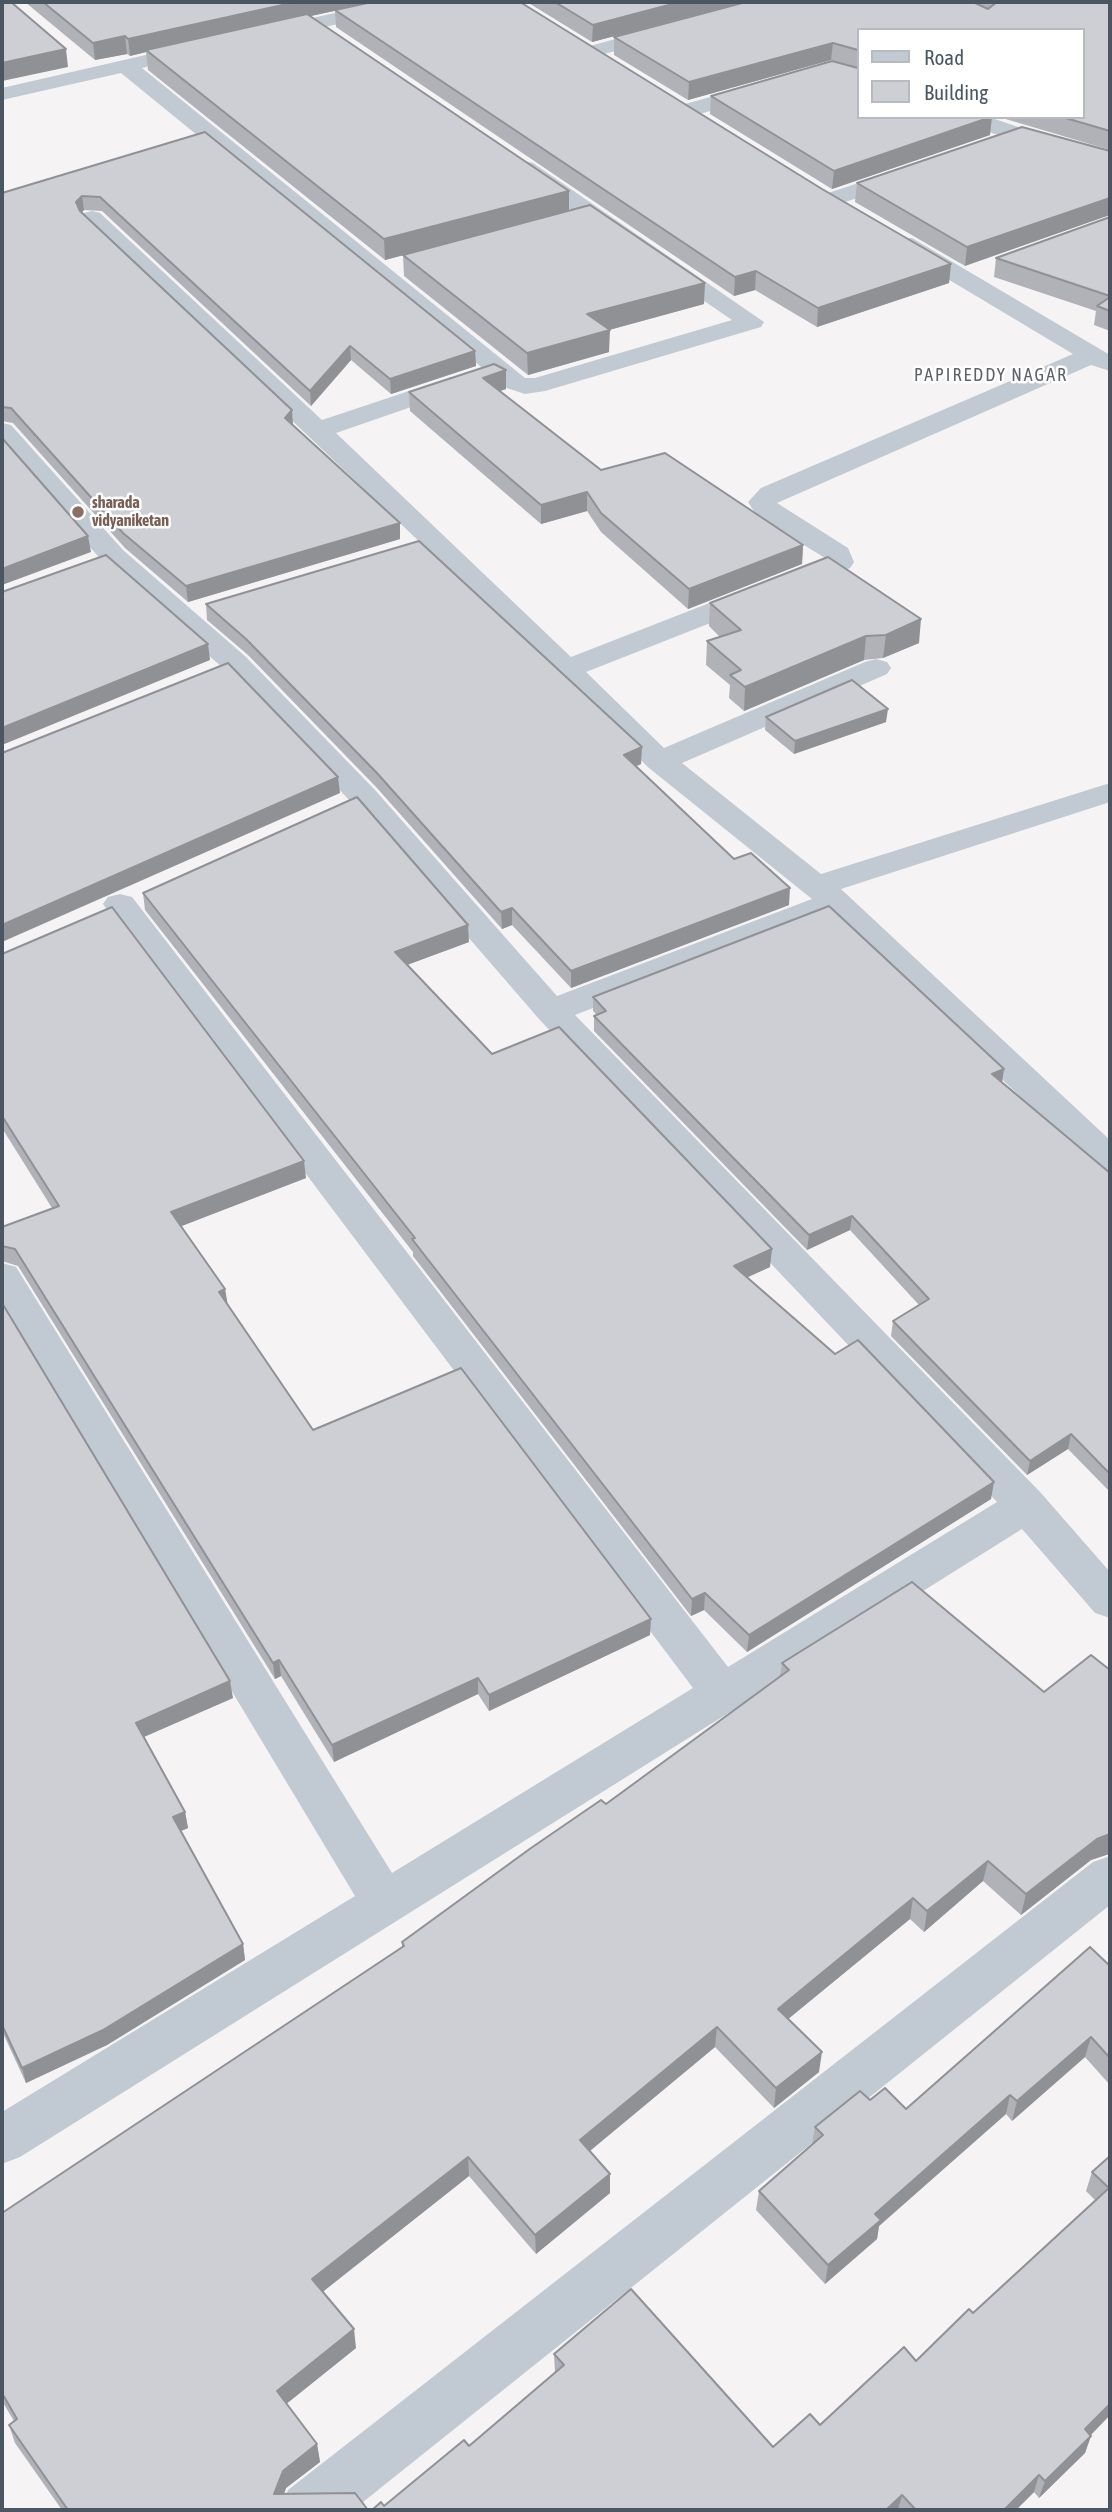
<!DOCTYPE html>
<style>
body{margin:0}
#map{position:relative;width:1112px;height:2512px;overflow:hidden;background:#f5f3f3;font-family:"Asap Condensed",sans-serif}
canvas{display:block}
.frame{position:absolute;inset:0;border:4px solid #4a5661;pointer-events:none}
.legend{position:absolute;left:857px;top:28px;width:228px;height:91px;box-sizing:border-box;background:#fff;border:2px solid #b7bbc0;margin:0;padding:9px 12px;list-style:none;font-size:21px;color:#4a5661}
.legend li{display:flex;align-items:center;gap:14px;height:35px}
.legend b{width:35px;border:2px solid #b7bbc0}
</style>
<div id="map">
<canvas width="1112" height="2512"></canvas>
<div class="frame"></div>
<ul class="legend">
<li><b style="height:9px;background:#c1cad2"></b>Road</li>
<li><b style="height:19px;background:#cdcfd5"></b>Building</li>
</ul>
</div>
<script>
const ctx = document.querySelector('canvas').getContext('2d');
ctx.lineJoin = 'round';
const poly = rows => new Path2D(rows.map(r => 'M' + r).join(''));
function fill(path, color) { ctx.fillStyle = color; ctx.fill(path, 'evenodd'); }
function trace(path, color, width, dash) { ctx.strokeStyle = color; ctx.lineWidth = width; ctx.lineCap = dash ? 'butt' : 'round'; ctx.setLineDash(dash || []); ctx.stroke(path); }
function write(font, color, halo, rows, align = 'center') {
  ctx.font = font + ' "Asap Condensed",sans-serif'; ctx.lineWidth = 5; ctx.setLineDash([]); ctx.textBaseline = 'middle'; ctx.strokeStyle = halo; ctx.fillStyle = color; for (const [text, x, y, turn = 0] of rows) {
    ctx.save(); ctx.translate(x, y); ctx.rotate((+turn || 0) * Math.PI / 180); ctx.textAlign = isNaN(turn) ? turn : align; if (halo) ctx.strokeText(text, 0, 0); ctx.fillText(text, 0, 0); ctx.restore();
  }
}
fill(poly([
 [384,2,421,2,411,8,270,39,260,33,263,29,384,2],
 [665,25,675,31,672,35,590,58,580,52,583,48,665,25],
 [150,54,161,60,157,64,142,68,525,378,535,378,732,320,517,173,514,168,517,163,525,161,533,163,764,322,761,327,545,391,525,394,507,388,121,73,2,100,2,88,150,54],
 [832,63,858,71,858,84,831,76,686,118,675,111,678,106,832,63],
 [956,117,989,117,1027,130,1030,135,1019,142,959,122,956,117],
 [904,168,915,175,912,180,830,207,822,205,818,200,822,195,904,168],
 [92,211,100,213,322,420,451,377,469,377,473,382,469,387,336,433,571,657,825,558,757,516,748,502,761,488,1073,354,896,248,892,243,896,238,912,238,1110,355,1110,371,1091,365,777,503,848,548,854,562,850,568,586,672,664,748,865,662,876,659,887,662,891,668,887,674,682,763,821,874,1110,783,1110,802,841,889,1110,1140,1110,1174,1097,1170,831,916,575,1015,1041,1493,1110,1572,1110,1618,1095,1613,1022,1529,20,2157,2,2164,2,2112,355,1896,2,1309,2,1263,16,1267,392,1873,693,1688,108,911,103,904,108,897,120,894,132,897,728,1667,997,1502,539,1019,353,804,224,669,103,562,2,447,2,423,11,425,123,550,246,657,375,790,557,996,812,899,649,768,424,546,84,223,80,218,84,213,92,211],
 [1110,1856,1110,1905,353,2510,280,2510,288,2490,1093,1862,1110,1856]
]), '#c1cad2');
fill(poly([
 [25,2,520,2,822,189,951,264,949,283,817,327,755,290,734,296,336,27,335,11,310,16,569,211,704,304,609,330,609,352,528,375,404,276,403,255,385,260,148,70,146,52,130,56,127,54,95,60],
 [527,2,744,2,592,42],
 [746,2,1110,2,1110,150,999,117,1082,117,858,30,858,117,990,135,832,189,710,114,711,96,841,63,831,60,688,100,614,55,614,37],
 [205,132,475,351,476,366,391,394,351,360,311,406,102,211,84,210,82,212,293,426,400,523,400,539,188,602,125,548,13,423,2,421,2,193],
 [1110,151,965,266,855,202,857,183],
 [1110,217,1110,331,1094,325,1096,311,994,277,996,258],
 [506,370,506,389,500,391,601,470,803,545,802,564,688,609,601,532,587,511,541,524,410,411,409,392],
 [828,557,919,643,883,658,864,660,744,711,729,698,730,685,706,665,707,641,720,637,709,626,710,603],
 [206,604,641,764,636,766,734,859,789,905,571,988,512,925,502,929,377,788,248,655,207,620],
 [766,717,886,722,794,754,765,730],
 [143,893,469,942,407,965,492,1054,770,1267,747,1277,991,1499,747,1652,704,1610,691,1616,413,1256,413,1252,145,910],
 [2,954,306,1178,181,1226,225,1289,227,1304,313,1430,650,1635,489,1711,478,1694,334,1762,281,1676,275,1679,18,1266,2,1261,2,1227,52,1208,2,1128],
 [593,997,1002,1083,1110,1173,1110,1492,1068,1449,1027,1475,891,1336,893,1321,919,1305,850,1230,807,1250,594,1031,594,1016,597,1015,593,1011],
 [2,1303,233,1698,144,1737,185,1812,188,1828,181,1831,243,1944,245,1960,107,2045,26,2083,2,2031],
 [782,1663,1044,1692,1110,1670,1110,1855,1109,1854,1091,1860,1021,1915,983,1881,924,1932,910,1919,788,2019,819,2072,774,2108,715,2047,590,2151,610,2193,536,2254,469,2176,322,2292,356,2348,286,2404,317,2444,320,2462,286,2488,284,2494,368,2510,62,2510,15,2443,9,2425,14,2421,2,2401,2,2213,402,1947,402,1942,606,1804,780,1677],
 [1110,1966,1110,2085,1085,2057,1012,2121,1006,2114,879,2226,877,2239,825,2284,756,2210,759,2191,812,2144,815,2127,870,2100,906,2109],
 [1110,2156,1110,2415,1091,2435,1085,2453,1039,2498,1034,2492,1016,2510,372,2510,384,2506,469,2446,555,2373,554,2354,773,2447,820,2425,916,2361,973,2313,1096,2201,1086,2191,1092,2172]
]), '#b0b2b7');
fill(poly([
 [296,2,374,2,149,52,146,50,146,52,130,56,128,39],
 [680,2,744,2,592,42,593,25],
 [125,36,127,54,95,60,93,43],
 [833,43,831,60,688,100,689,82],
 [66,49,68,67,2,81,2,63],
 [992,117,990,135,832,189,834,171],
 [569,191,569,212,385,260,384,239],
 [82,196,84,210,78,216,76,202],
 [1110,198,1110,215,965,266,967,247],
 [951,264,949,283,817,327,818,308],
 [756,271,755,290,734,296,735,277],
 [705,283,704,304,587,336,587,314],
 [610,330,609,352,528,375,527,353],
 [350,346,351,360,311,406,310,391],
 [475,351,476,366,391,394,390,379],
 [506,370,506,389,484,396,483,378],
 [292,410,293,425,285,418],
 [587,492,587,511,541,524,541,505],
 [400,523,400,539,188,602,186,586],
 [88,536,91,552,2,585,2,569],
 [803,545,802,564,688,609,689,589],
 [921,619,919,643,883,658,886,635],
 [866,636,864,660,744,711,745,687],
 [208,644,210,660,2,745,2,728],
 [888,709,886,722,794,754,795,741],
 [642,747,641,764,623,772,624,755],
 [338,777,340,793,2,942,2,925],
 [790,888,789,905,571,988,571,971],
 [512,908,512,925,502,929,501,912],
 [468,925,469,942,396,969,395,952],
 [1004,1069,1002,1083,992,1074],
 [304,1161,306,1178,174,1229,171,1212],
 [852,1216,850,1230,807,1250,809,1235],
 [772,1249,770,1267,733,1284,734,1266],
 [225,1289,228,1306,219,1292],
 [1071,1434,1068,1449,1027,1475,1030,1461],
 [994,1482,991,1499,747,1652,749,1635],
 [705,1593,704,1610,691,1616,692,1599],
 [651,1619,650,1635,489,1711,489,1695],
 [279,1660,281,1676,275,1679,273,1663],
 [478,1678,478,1694,334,1762,332,1745],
 [230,1681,233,1698,139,1739,136,1723],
 [185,1812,188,1828,176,1833,173,1817],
 [1110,1834,1110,1849,1109,1854,1091,1860,1021,1915,1026,1894,1097,1839],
 [988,1861,983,1881,924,1932,927,1911],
 [913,1898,910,1919,776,2029,778,2009],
 [243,1944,245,1960,107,2045,26,2083,22,2068],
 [717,2027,715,2047,580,2159,580,2140],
 [1091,2037,1085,2057,1012,2121,1017,2101],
 [822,2052,819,2072,774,2108,776,2088],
 [1010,2095,1006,2114,879,2226,877,2239,825,2284,828,2265,875,2214],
 [468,2157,469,2176,315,2298,312,2279],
 [610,2174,610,2193,536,2254,535,2235],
 [354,2329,356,2348,280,2409,277,2391],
 [1110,2404,1110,2415,1079,2447,1085,2429],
 [1091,2436,1085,2453,1039,2498,1045,2481],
 [317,2444,320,2462,286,2488,278,2510,274,2494,283,2471],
 [1039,2475,1034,2492,1016,2510,1004,2510],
 [902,2495,898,2510,886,2510]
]), '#909195');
const building = poly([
 [2,2,11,2,66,49,2,63,2,2],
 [43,2,296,2,128,39,125,36,93,43,43,2],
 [372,2,520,2,822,189,951,264,818,308,756,271,735,277,335,10,372,2],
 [555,2,680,2,593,25,555,2],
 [746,2,973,2,988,9,997,2,1110,2,1110,131,1062,117,1082,117,1082,30,858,30,858,50,833,43,689,82,614,37,746,2],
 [307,14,569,191,384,239,146,50,307,14],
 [832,61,858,68,858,117,991,117,834,171,711,96,832,61],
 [1022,127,1110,151,1110,198,967,247,857,183,1022,127],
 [205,132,475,351,390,379,350,346,310,391,100,197,82,196,76,202,80,211,292,410,285,418,400,523,186,586,123,533,11,408,2,407,2,193,205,132],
 [590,205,705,283,587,314,610,330,527,353,403,255,590,205],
 [1110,217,1110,296,996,258,1110,217],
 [1110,297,1110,311,1097,306,1110,297],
 [494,364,506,370,483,378,601,470,665,453,803,545,689,589,601,513,587,492,541,505,409,392,494,364],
 [2,438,88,536,2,569,2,438],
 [419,541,642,747,624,755,734,859,751,853,790,888,571,971,512,908,501,912,376,772,246,639,206,604,419,541],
 [106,555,208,644,2,728,2,592,106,555],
 [828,557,921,619,886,635,866,636,745,687,730,675,741,670,707,641,741,630,710,603,828,557],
 [228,663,338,777,2,925,2,753,228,663],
 [852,680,888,709,795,741,766,717,852,680],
 [357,797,468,925,395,952,492,1054,559,1027,772,1249,734,1266,835,1354,858,1340,994,1482,749,1635,705,1593,692,1599,412,1239,415,1238,143,893,357,797],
 [829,906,1004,1069,992,1074,1110,1173,1110,1474,1071,1434,1030,1461,893,1321,929,1299,852,1216,809,1235,594,1016,606,1011,593,997,829,906],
 [112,907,304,1161,171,1212,225,1289,219,1292,313,1430,461,1368,651,1619,489,1695,478,1678,332,1745,279,1660,273,1663,15,1249,2,1246,2,1227,59,1206,2,1116,2,954,112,907],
 [2,1303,230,1681,136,1723,185,1812,173,1817,243,1944,103,2030,22,2068,2,2025,2,1303],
 [912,1582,1044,1692,1091,1655,1110,1670,1110,1834,1097,1839,1026,1894,988,1861,927,1911,913,1898,778,2009,822,2052,776,2088,717,2027,580,2140,610,2174,535,2235,468,2157,312,2279,354,2329,277,2391,317,2444,283,2471,274,2494,355,2493,368,2510,68,2510,9,2425,17,2419,2,2393,2,2213,404,1946,402,1942,531,1848,601,1800,606,1804,789,1670,782,1663,912,1582],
 [1090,1947,1110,1966,1110,2058,1091,2037,1017,2101,1010,2095,875,2214,881,2220,828,2265,759,2191,823,2135,815,2127,860,2091,870,2100,885,2088,906,2109,1090,1947],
 [1110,2156,1110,2404,1085,2429,1091,2436,1045,2481,1039,2475,1004,2510,916,2510,902,2495,886,2510,372,2510,381,2502,384,2506,464,2440,469,2446,564,2365,554,2354,631,2289,773,2447,810,2414,820,2425,904,2347,916,2361,969,2309,973,2313,1109,2188,1092,2172,1110,2156]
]);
fill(building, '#cdcfd5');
trace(building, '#909195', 2);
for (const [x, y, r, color] of [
 [78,512,7,"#8d6e63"]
]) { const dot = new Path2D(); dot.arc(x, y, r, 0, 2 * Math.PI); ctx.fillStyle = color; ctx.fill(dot); trace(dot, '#fff', 2.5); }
write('bold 16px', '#785e54', '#fff', [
 ["sharada",92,503],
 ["vidyaniketan",92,521]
], 'left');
ctx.letterSpacing = '2px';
write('18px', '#5f6368', '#fff', [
 ["PAPIREDDY NAGAR",991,375]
]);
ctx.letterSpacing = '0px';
</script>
